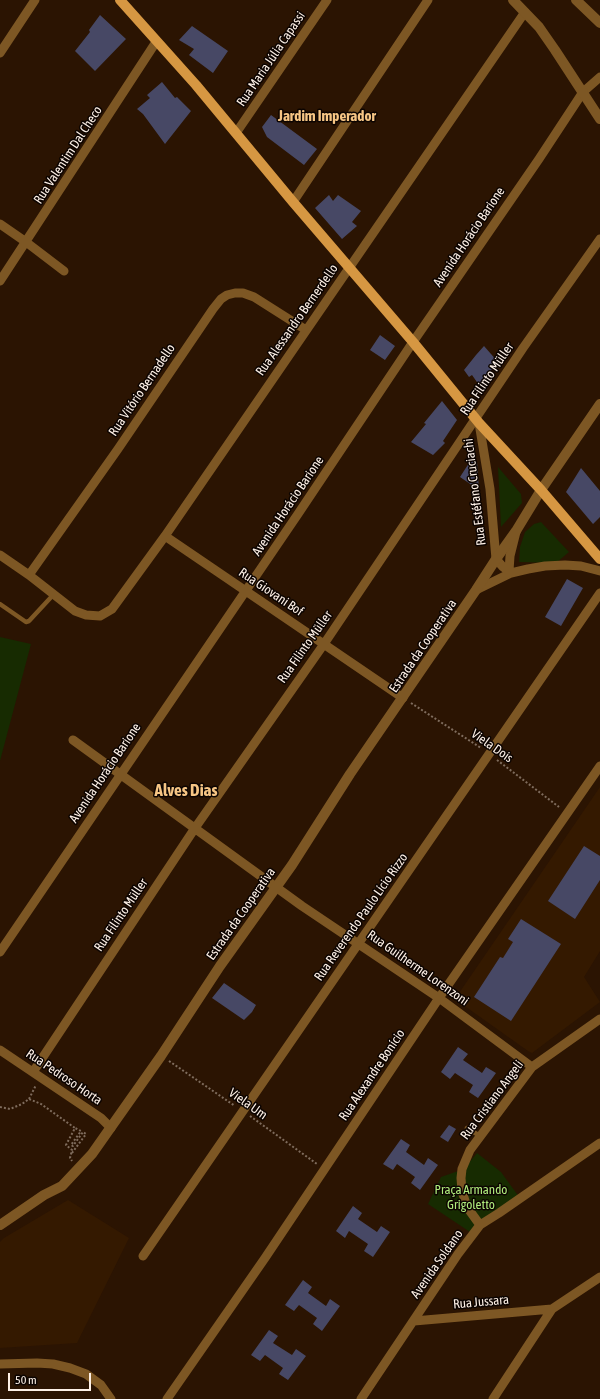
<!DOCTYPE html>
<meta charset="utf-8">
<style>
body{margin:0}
#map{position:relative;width:600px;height:1399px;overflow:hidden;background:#2b1402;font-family:"Asap Condensed",sans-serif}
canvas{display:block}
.scale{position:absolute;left:8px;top:1373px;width:83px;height:18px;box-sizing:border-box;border:2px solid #fef1e7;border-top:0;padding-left:5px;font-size:12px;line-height:14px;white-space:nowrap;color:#fef1e7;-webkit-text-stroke:3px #0c0401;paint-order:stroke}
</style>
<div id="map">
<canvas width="600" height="1399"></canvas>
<div class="scale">50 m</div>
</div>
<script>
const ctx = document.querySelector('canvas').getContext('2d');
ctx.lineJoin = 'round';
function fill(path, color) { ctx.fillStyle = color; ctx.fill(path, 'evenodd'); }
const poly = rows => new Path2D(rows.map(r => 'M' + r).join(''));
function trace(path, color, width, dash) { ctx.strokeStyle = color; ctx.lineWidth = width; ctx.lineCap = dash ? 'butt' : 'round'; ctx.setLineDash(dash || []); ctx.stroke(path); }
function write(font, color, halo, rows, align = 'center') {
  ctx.font = font + ' "Asap Condensed",sans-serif'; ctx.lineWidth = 3; ctx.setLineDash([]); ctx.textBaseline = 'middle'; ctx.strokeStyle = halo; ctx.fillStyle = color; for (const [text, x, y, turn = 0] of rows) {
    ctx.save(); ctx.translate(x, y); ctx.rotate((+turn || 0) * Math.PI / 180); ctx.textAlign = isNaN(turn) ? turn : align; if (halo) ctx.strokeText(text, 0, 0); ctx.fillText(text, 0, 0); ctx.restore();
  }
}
fill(poly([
 [600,787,600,951,584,977,600,1002,532,1053,528,1051,459,1002,457,996],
 [68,1200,129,1238,77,1343,0,1348,0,1242,4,1238]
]), '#341900');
fill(poly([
 [498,467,521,494,522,503,501,527],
 [541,522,569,552,556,563,519,562,520,547,525,532,534,524],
 [0,637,31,644,0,761],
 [477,1153,501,1172,522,1201,473,1234,428,1204,441,1177,464,1169]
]), '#172b01');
fill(poly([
 [100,15,126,39,95,71,75,51,90,32,89,30],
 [192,26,228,51,213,73,189,55,194,49,179,40],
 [162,82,175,98,177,97,191,111,165,144,143,114,137,109,150,98,147,95],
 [271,115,317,149,304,165,267,137,262,127],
 [329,195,333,201,338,195,361,211,352,222,357,226,342,239,315,208],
 [380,335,395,346,385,360,370,350],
 [484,346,498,362,479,385,472,375,469,377,464,370,476,355],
 [442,401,457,420,443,441,445,443,433,455,411,442,426,424,424,423],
 [471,460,477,462,479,490,460,477],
 [581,468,600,491,600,517,593,524,566,492],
 [567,579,583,588,561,626,545,617],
 [584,846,600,856,600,880,575,919,548,901],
 [521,919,561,944,511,1021,474,997,500,957,503,958,513,942,508,939],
 [224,983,256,1005,252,1012,244,1020,212,998],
 [458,1047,468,1054,463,1060,482,1073,486,1067,496,1073,478,1098,469,1092,473,1085,455,1073,450,1079,441,1072],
 [449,1125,456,1129,448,1142,440,1137],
 [401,1139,410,1145,406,1152,424,1165,428,1158,438,1165,420,1190,411,1183,415,1177,397,1164,393,1170,383,1164],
 [353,1206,362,1213,358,1219,377,1232,381,1226,390,1232,373,1257,364,1251,368,1244,349,1231,345,1238,336,1231],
 [303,1280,312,1287,308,1293,326,1306,330,1299,340,1306,322,1331,313,1324,317,1318,299,1305,294,1311,285,1305],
 [269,1330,278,1336,273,1343,292,1355,296,1349,306,1356,288,1380,279,1374,283,1368,265,1355,260,1361,251,1355]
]), '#474865');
trace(poly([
 [411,703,481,748],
 [497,760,559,807],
 [169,1061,235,1106],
 [29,1099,36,1085],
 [0,1107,10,1109,22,1104,29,1099,41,1104,75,1128,66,1145,72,1150,70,1158,72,1161],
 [250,1116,317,1164],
 [72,1153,86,1134,83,1132,73,1146,71,1145,81,1131,75,1128]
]), '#7f6c5d', 2, [2, 2]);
trace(poly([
 [0,604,26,622,29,621,54,594],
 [467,1128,480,1136]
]), '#7d5724', 4.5);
trace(poly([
 [0,53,35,0],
 [236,133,327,0],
 [293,202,428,0],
 [0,224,26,242,64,271],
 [0,281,156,42],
 [479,423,490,489,496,559,503,567,511,573],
 [165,536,403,698],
 [0,555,29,575,75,611,86,615,100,616,112,609,165,536,525,12],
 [509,571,510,556,516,532],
 [29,575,118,449,213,309,221,299,227,295,235,293,243,293,254,297,306,330],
 [476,590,511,573,528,569,545,566,565,565,581,566,600,571],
 [73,740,302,906,439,998,532,1067],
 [0,952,298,514,413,342,539,159,583,92,600,77],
 [0,1050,101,1118,111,1128],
 [33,1072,195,828,324,644,523,348,600,239],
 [480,1225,467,1207,462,1191,461,1178,462,1169,470,1150,532,1067,600,1019],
 [143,1256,600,593],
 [414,1321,552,1309],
 [0,1364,37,1363,53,1364,70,1368,86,1374,101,1385,111,1399],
 [167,1399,265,1258,439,998,600,766],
 [361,1399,458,1254,480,1225,499,1213,600,1143],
 [493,1399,552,1309,600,1277]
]), '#7d5724', 9);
trace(poly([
 [513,0,539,27,555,50,600,119],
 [576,0,600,23],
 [0,1225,44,1195,62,1186,92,1154,161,1056,220,966,292,865,350,774,476,590,496,559,516,531,541,490,600,404]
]), '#7d5724', 10);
trace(poly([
 [120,0,196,85,293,202,413,342,479,423,541,490,600,559]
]), '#d69742', 10);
write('13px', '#fef1e7', '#0c0401', [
 ["Rua Maria Júlia Capassi",271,59,-56],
 ["Rua Valentim Dal Checo",68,155,-57],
 ["Avenida Horácio Barione",469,237,-56],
 ["Rua Alessandro Bernerdello",297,320,-55],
 ["Rua Filinto Müller",487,379,-56],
 ["Rua Vitório Bernadello",142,390,-56],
 ["Rua Estéfano Cruciachi",475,492,-97],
 ["Avenida Horácio Barione",288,506,-56],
 ["Rua Giovani Bof",271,592,34],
 ["Estrada da Cooperativa",423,646,-56],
 ["Rua Filinto Müller",305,647,-55],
 ["Viela Dois",492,746,35],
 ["Avenida Horácio Barione",105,773,-56],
 ["Estrada da Cooperativa",241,914,-55],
 ["Rua Filinto Müller",121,915,-56],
 ["Rua Reverendo Paulo Lício Rizzo",361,917,-55],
 ["Rua Guilherme Lorenzoni",418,968,35],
 ["Rua Alexandre Bonício",372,1075,-56],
 ["Rua Pedroso Horta",64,1077,34],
 ["Rua Cristiano Angeli",492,1100,-53],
 ["Viela Um",248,1104,35],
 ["Avenida Soldano",437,1264,-55],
 ["Rua Jussara",481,1302,-5]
]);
write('13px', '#afeb7c', '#0c0401', [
 ["Praça Armando",471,1190],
 ["Grigoletto",471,1205]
]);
write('bold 15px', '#f6c584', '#0c0401', [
 ["Jardim Imperador",327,116]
]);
write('bold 17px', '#f6c584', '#0c0401', [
 ["Alves Dias",186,791]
]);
</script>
